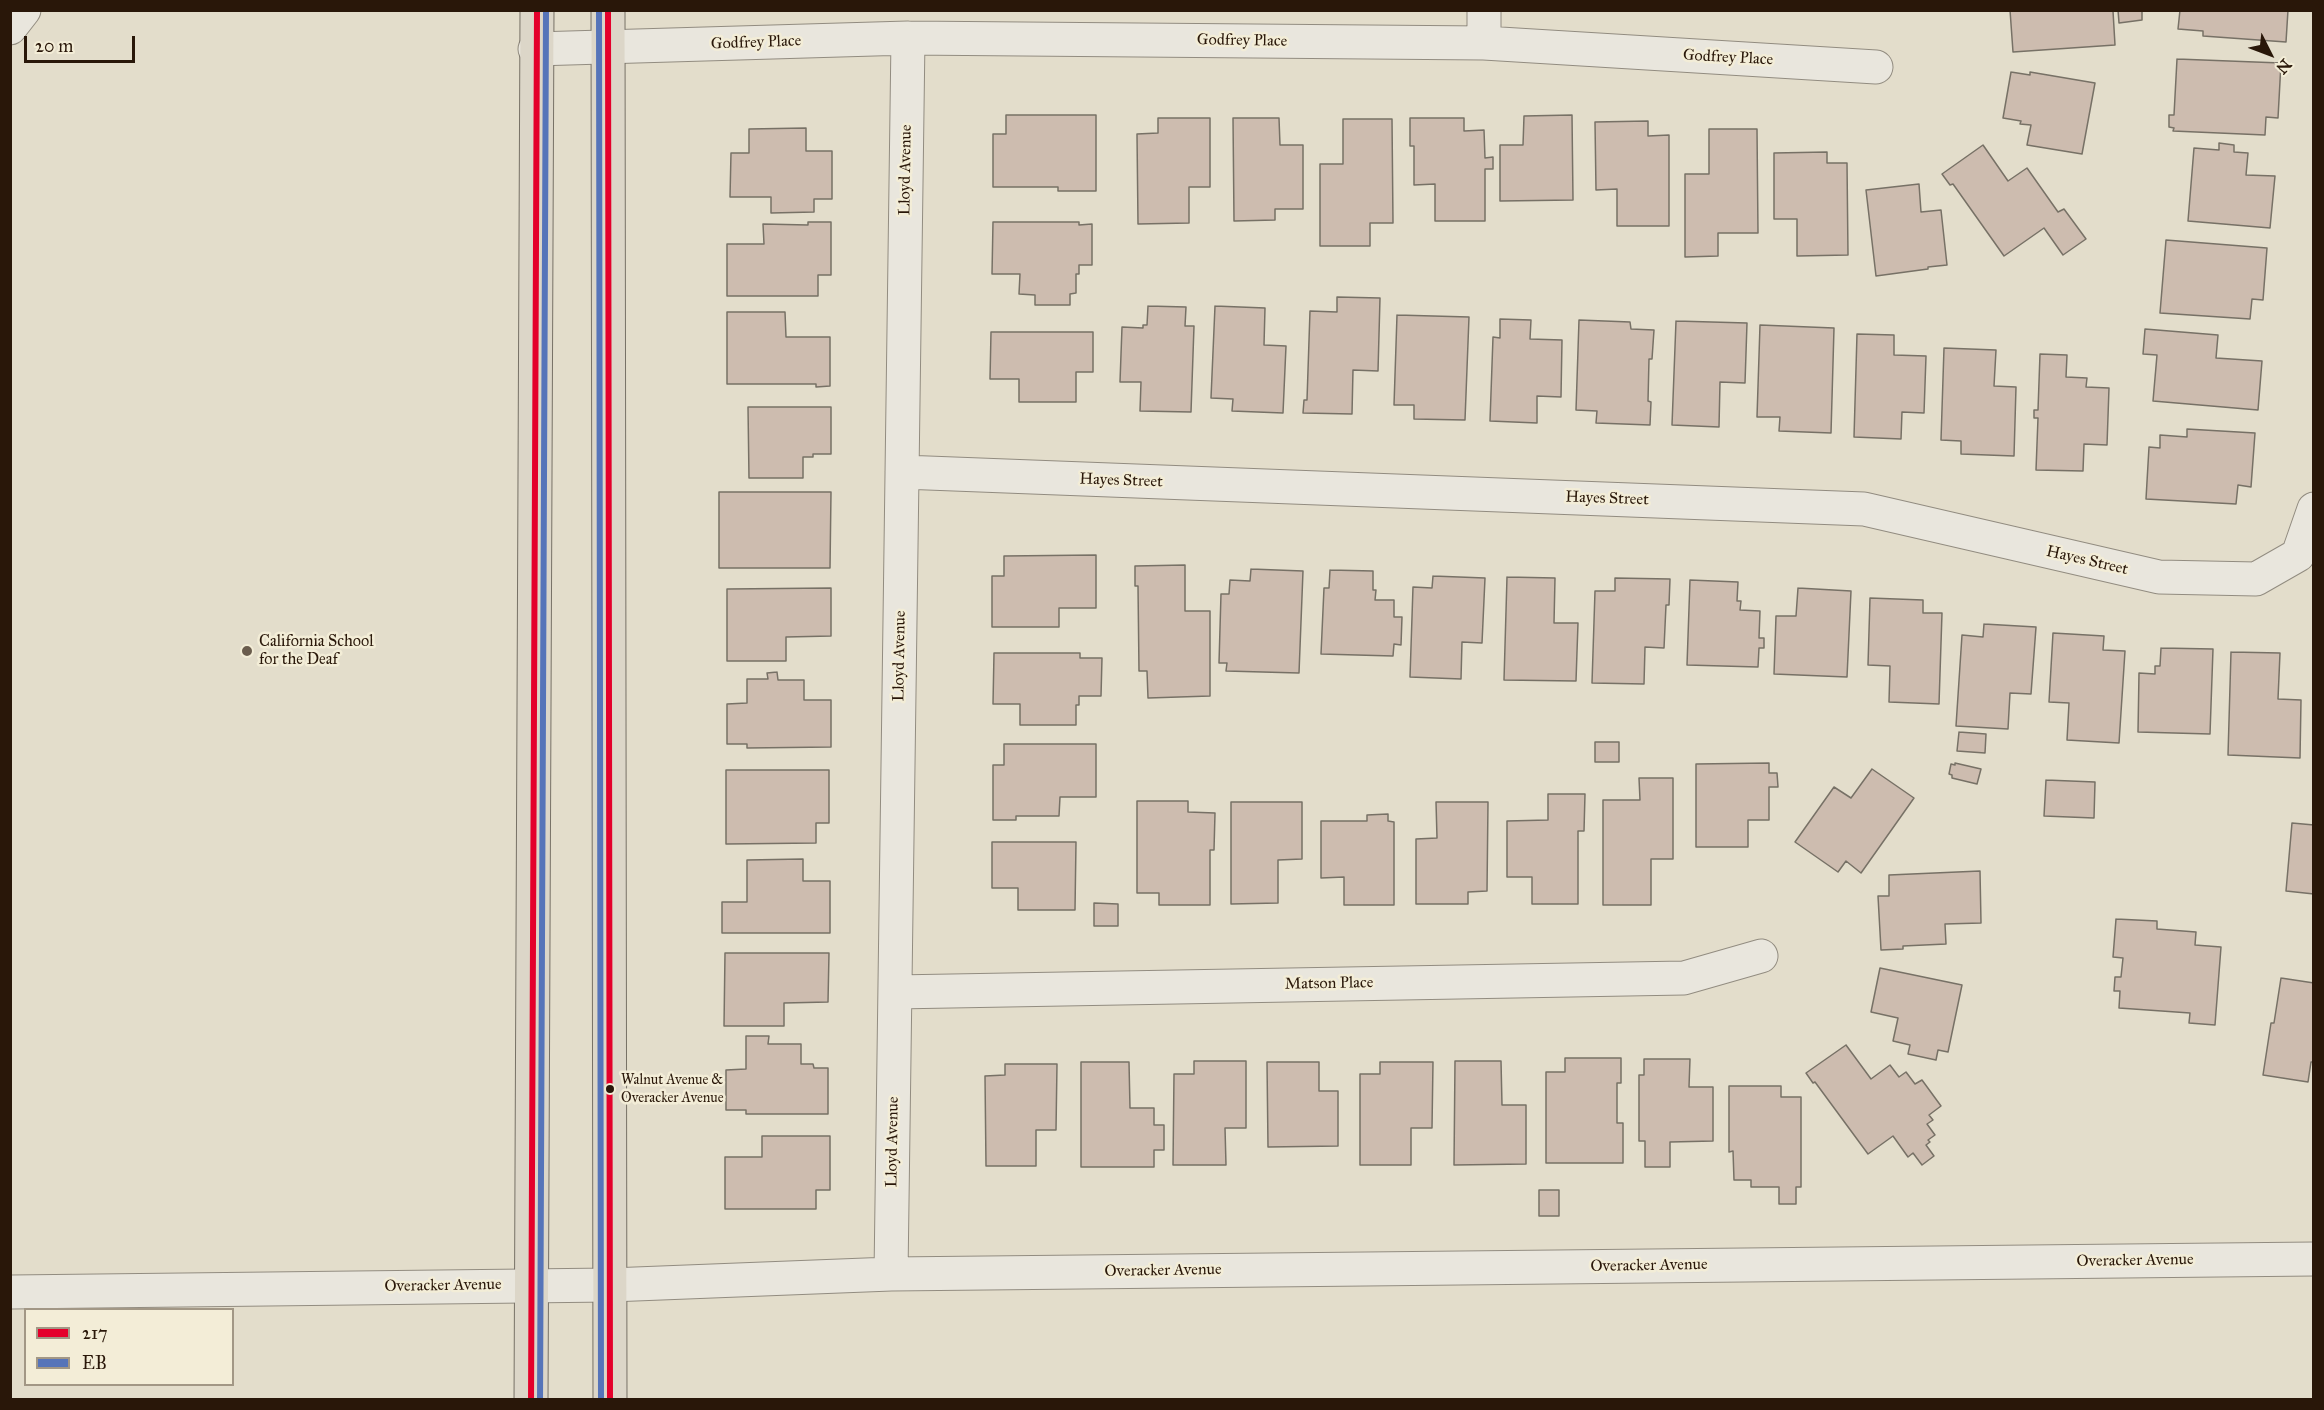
<!DOCTYPE html>
<style>
body{margin:0}
#map{position:relative;width:2324px;height:1410px;overflow:hidden;background:#e3ddcb;font-family:"IM FELL Great Primer",serif}
canvas{display:block}
.frame{position:absolute;inset:0;border:12px solid #291709;pointer-events:none}
.legend{position:absolute;left:24px;top:1308px;width:210px;height:78px;box-sizing:border-box;background:#f3edd7;border:2px solid #a29785;margin:0;padding:8px 10px;list-style:none;font-size:18px;color:#291709}
.legend li{display:flex;align-items:center;gap:12px;height:30px}
.legend b{width:30px;border:2px solid #a29785}
.north{position:absolute;left:2240px;top:24px;width:60px;height:60px;-webkit-text-stroke:4px #f3edd7;paint-order:stroke;rotate:132deg;font-size:16px;font-weight:700;line-height:24px;text-align:center;color:#291709}
.north::after{content:'';display:block;margin:auto;width:21px;height:27px;background:#291709;clip-path:polygon(50% 0,100% 100%,50% 72%,0 100%)}
.scale{position:absolute;left:24px;top:36px;width:111px;height:27px;box-sizing:border-box;border:3px solid #291709;border-top:0;padding-left:8px;font-size:18px;line-height:21px;white-space:nowrap;color:#291709;-webkit-text-stroke:4px #f3edd7;paint-order:stroke}
</style>
<div id="map">
<canvas width="2324" height="1410"></canvas>
<div class="frame"></div>
<ul class="legend">
<li><b style="height:8px;background:#e4002b"></b>217</li>
<li><b style="height:8px;background:#5674b9"></b>EB</li>
</ul>
<div class="north">N</div>
<div class="scale">20 m</div>
</div>
<script>
const ctx = document.querySelector('canvas').getContext('2d');
ctx.lineJoin = 'round';
function fill(path, color) { ctx.fillStyle = color; ctx.fill(path, 'evenodd'); }
const poly = rows => new Path2D(rows.map(r => 'M' + r).join(''));
function trace(path, color, width, dash) { ctx.strokeStyle = color; ctx.lineWidth = width; ctx.lineCap = dash ? 'butt' : 'round'; ctx.setLineDash(dash || []); ctx.stroke(path); }
function write(font, color, halo, rows, align = 'center') {
  ctx.font = font + ' "IM FELL Great Primer",serif'; ctx.lineWidth = 5; ctx.setLineDash([]); ctx.textBaseline = 'middle'; ctx.strokeStyle = halo; ctx.fillStyle = color; for (const [text, x, y, turn = 0] of rows) {
    ctx.save(); ctx.translate(x, y); ctx.rotate((+turn || 0) * Math.PI / 180); ctx.textAlign = isNaN(turn) ? turn : align; if (halo) ctx.strokeText(text, 0, 0); ctx.fillText(text, 0, 0); ctx.restore();
  }
}
const building = poly([
 [2010,10,2117,10,2113,11,2115,45,2013,52,2010,10],
 [2118,10,2142,10,2142,20,2119,23,2118,10],
 [2180,10,2288,10,2286,42,2203,36,2203,31,2178,29,2180,10],
 [2177,59,2281,63,2278,118,2266,117,2265,135,2173,131,2174,128,2169,127,2169,115,2174,115,2177,59],
 [2011,72,2030,75,2030,72,2095,83,2082,154,2027,145,2031,125,2020,124,2021,121,2003,118,2011,72],
 [1006,115,1096,115,1096,191,1058,191,1058,187,993,187,993,134,1006,134,1006,115],
 [1572,115,1573,200,1500,201,1500,145,1523,145,1524,116,1572,115],
 [1158,118,1210,118,1210,187,1189,187,1189,223,1138,224,1137,134,1158,133,1158,118],
 [1233,118,1279,118,1280,145,1303,145,1303,209,1275,209,1275,220,1234,221,1233,118],
 [1410,118,1464,118,1464,131,1484,130,1485,158,1493,157,1493,169,1485,169,1485,221,1435,221,1435,184,1414,185,1414,146,1410,146,1410,118],
 [1343,119,1392,119,1393,223,1370,223,1370,246,1320,246,1320,164,1343,164,1343,119],
 [1648,121,1648,136,1669,135,1669,226,1617,226,1617,189,1596,190,1595,122,1648,121],
 [806,128,806,151,832,151,832,199,814,199,814,212,771,213,771,197,730,197,731,153,749,153,749,129,806,128],
 [1709,129,1757,129,1758,233,1718,233,1718,256,1685,257,1685,174,1709,174,1709,129],
 [2219,143,2234,145,2234,152,2248,153,2246,175,2275,176,2270,228,2188,221,2194,148,2219,150,2219,143],
 [1983,145,2008,181,2027,168,2058,212,2064,209,2086,239,2063,255,2044,228,2004,256,1953,184,1950,185,1942,174,1983,145],
 [1827,152,1827,163,1847,163,1848,255,1797,256,1797,219,1774,219,1774,153,1827,152],
 [1919,184,1921,212,1941,210,1947,265,1928,267,1928,269,1876,276,1866,190,1919,184],
 [808,222,831,222,831,275,818,275,818,296,727,296,727,244,764,244,763,224,808,225,808,222],
 [993,222,1079,222,1079,225,1092,224,1092,265,1079,265,1079,274,1076,274,1076,293,1070,294,1070,305,1035,305,1035,295,1019,294,1020,274,992,274,993,222],
 [2166,240,2267,248,2263,300,2252,299,2250,319,2160,313,2166,240],
 [1337,297,1380,298,1378,371,1353,370,1352,414,1303,413,1304,400,1307,400,1310,311,1337,312,1337,297],
 [1148,306,1186,307,1185,326,1194,326,1191,412,1140,411,1141,382,1120,382,1122,327,1143,328,1143,325,1147,325,1148,306],
 [1215,306,1265,308,1264,345,1286,346,1283,413,1232,411,1233,399,1211,398,1215,306],
 [727,312,785,312,786,337,830,337,830,386,816,387,816,384,727,384,727,312],
 [1397,315,1469,317,1465,420,1414,419,1414,405,1394,405,1397,315],
 [1500,319,1531,320,1530,339,1562,340,1561,397,1537,396,1537,423,1490,421,1493,337,1500,338,1500,319],
 [1579,320,1630,322,1631,329,1654,330,1652,359,1649,359,1648,401,1651,402,1650,425,1596,423,1597,411,1576,410,1579,320],
 [1676,321,1747,323,1745,383,1720,382,1719,427,1672,425,1676,321],
 [1760,325,1834,328,1831,433,1779,431,1780,417,1757,417,1760,325],
 [2145,329,2218,335,2216,358,2262,361,2258,410,2153,401,2157,355,2143,354,2145,329],
 [991,332,1093,332,1093,372,1076,372,1076,402,1019,402,1019,379,990,379,991,332],
 [1857,334,1894,335,1894,355,1926,356,1924,413,1902,412,1901,439,1854,437,1857,334],
 [1944,348,1996,350,1994,386,2016,387,2014,456,1961,454,1961,441,1941,440,1944,348],
 [2040,354,2067,355,2066,377,2087,378,2086,387,2109,388,2107,445,2084,444,2083,471,2036,470,2038,418,2034,418,2034,410,2038,410,2040,354],
 [748,407,831,407,831,454,813,454,813,457,803,457,803,478,749,478,748,407],
 [2187,429,2255,433,2251,487,2238,485,2236,504,2146,499,2149,447,2160,448,2160,435,2187,437,2187,429],
 [719,492,831,492,830,568,719,568,719,492],
 [1096,555,1096,608,1059,608,1059,627,992,627,992,576,1004,576,1004,556,1096,555],
 [1185,565,1185,611,1210,611,1210,696,1148,698,1147,671,1139,671,1138,586,1135,586,1135,566,1185,565],
 [1251,569,1303,571,1299,673,1226,671,1227,663,1219,663,1221,594,1229,594,1230,580,1250,581,1251,569],
 [1330,570,1373,571,1373,590,1376,590,1375,600,1394,600,1394,617,1402,617,1401,645,1394,644,1393,656,1321,654,1324,588,1329,588,1330,570],
 [1433,576,1485,578,1482,643,1462,642,1461,679,1410,677,1413,587,1432,588,1433,576],
 [1507,577,1555,578,1554,623,1578,623,1576,681,1504,680,1507,577],
 [1615,578,1670,579,1669,605,1666,605,1664,648,1645,647,1644,684,1592,683,1595,591,1615,591,1615,578],
 [1690,580,1738,582,1737,601,1741,601,1740,610,1760,611,1759,638,1764,638,1764,648,1759,648,1758,667,1687,665,1690,580],
 [831,588,831,636,786,637,786,661,727,661,727,589,831,588],
 [1798,588,1851,591,1847,677,1774,674,1776,616,1796,616,1798,588],
 [1870,598,1923,600,1923,613,1942,613,1939,704,1889,702,1890,666,1868,665,1870,598],
 [1984,624,2036,627,2031,694,2010,693,2008,729,1956,726,1962,635,1983,637,1984,624],
 [2053,633,2104,636,2103,650,2125,651,2119,743,2067,740,2069,703,2049,702,2053,633],
 [2161,648,2213,649,2210,734,2138,732,2139,673,2155,674,2155,666,2160,666,2161,648],
 [2231,652,2280,653,2278,699,2301,700,2300,758,2228,755,2231,652],
 [994,653,1080,653,1080,658,1102,658,1101,696,1079,696,1079,705,1076,705,1076,725,1020,725,1020,704,993,704,994,653],
 [777,672,778,680,804,680,804,700,831,700,831,747,747,748,747,744,727,744,727,704,747,703,747,679,768,679,767,673,777,672],
 [1959,732,1986,734,1985,753,1957,751,1959,732],
 [1595,742,1619,742,1619,762,1595,762,1595,742],
 [1004,744,1096,744,1096,797,1060,797,1059,816,1016,816,1016,820,993,820,993,765,1004,765,1004,744],
 [1769,763,1769,773,1777,773,1778,787,1769,787,1769,820,1748,820,1748,847,1696,847,1696,764,1769,763],
 [1955,763,1981,769,1977,784,1952,778,1952,775,1949,774,1951,764,1955,765,1955,763],
 [1872,769,1914,798,1861,873,1846,861,1838,872,1795,842,1834,787,1851,798,1872,769],
 [726,770,829,770,829,823,816,823,816,843,726,844,726,770],
 [1639,778,1673,778,1673,859,1651,859,1651,905,1603,905,1603,800,1640,800,1639,778],
 [2046,780,2095,782,2094,818,2044,816,2046,780],
 [1548,794,1585,794,1584,831,1578,831,1578,904,1532,904,1532,877,1507,877,1507,821,1548,820,1548,794],
 [1137,801,1188,801,1188,812,1215,813,1214,850,1210,850,1210,905,1159,905,1159,893,1137,893,1137,801],
 [1231,802,1302,802,1302,859,1278,860,1278,903,1231,904,1231,802],
 [1436,802,1488,802,1487,891,1468,892,1468,904,1416,904,1416,839,1437,838,1436,802],
 [1388,814,1388,821,1394,822,1394,905,1344,905,1344,877,1321,878,1321,821,1367,821,1367,815,1388,814],
 [2292,823,2314,825,2314,894,2286,891,2292,823],
 [992,842,1076,842,1075,910,1018,910,1018,888,992,888,992,842],
 [803,859,803,881,830,881,830,933,722,933,722,902,747,902,747,860,803,859],
 [1980,871,1981,923,1945,924,1946,944,1903,946,1903,949,1881,950,1878,896,1889,896,1889,875,1980,871],
 [1094,903,1118,904,1118,926,1094,926,1094,903],
 [2116,919,2157,921,2157,929,2196,932,2195,945,2221,947,2215,1025,2189,1023,2190,1013,2119,1008,2120,991,2114,991,2115,977,2121,977,2123,958,2113,957,2116,919],
 [725,953,829,953,828,1002,784,1003,784,1026,724,1026,725,953],
 [1880,968,1962,985,1948,1052,1938,1050,1936,1060,1908,1054,1910,1045,1893,1041,1898,1018,1871,1012,1880,968],
 [2281,978,2314,983,2314,1062,2311,1062,2308,1082,2263,1075,2271,1023,2274,1023,2281,978],
 [746,1036,769,1036,768,1044,801,1044,801,1064,813,1064,814,1068,828,1068,828,1114,746,1114,746,1110,726,1110,726,1070,746,1069,746,1036],
 [1846,1045,1871,1079,1890,1065,1899,1077,1906,1072,1915,1084,1922,1080,1941,1106,1929,1115,1933,1120,1927,1124,1935,1135,1928,1140,1930,1142,1926,1145,1934,1156,1922,1165,1913,1153,1908,1157,1893,1136,1868,1154,1815,1082,1813,1083,1806,1073,1846,1045],
 [1565,1058,1621,1058,1621,1083,1617,1083,1617,1123,1623,1123,1623,1163,1546,1163,1546,1072,1565,1072,1565,1058],
 [1644,1059,1690,1059,1689,1087,1713,1087,1713,1141,1670,1142,1670,1167,1645,1167,1645,1141,1639,1141,1639,1075,1644,1075,1644,1059],
 [1194,1061,1246,1061,1246,1128,1225,1128,1226,1165,1173,1165,1174,1074,1194,1074,1194,1061],
 [1455,1061,1501,1061,1502,1105,1526,1105,1526,1164,1454,1165,1455,1061],
 [1081,1062,1129,1062,1130,1108,1154,1108,1154,1125,1164,1125,1164,1150,1154,1150,1154,1167,1081,1167,1081,1062],
 [1267,1062,1319,1062,1319,1091,1338,1091,1338,1146,1268,1147,1267,1062],
 [1380,1062,1433,1062,1432,1128,1411,1128,1411,1165,1360,1165,1360,1074,1380,1074,1380,1062],
 [1005,1064,1057,1064,1056,1130,1036,1130,1036,1166,986,1166,985,1076,1005,1075,1005,1064],
 [1729,1086,1781,1086,1781,1097,1801,1097,1801,1187,1796,1187,1796,1204,1779,1204,1779,1187,1751,1187,1751,1180,1734,1180,1733,1151,1729,1152,1729,1086],
 [762,1136,830,1136,830,1190,816,1190,816,1209,725,1209,725,1157,762,1157,762,1136],
 [1539,1190,1559,1190,1559,1216,1539,1216,1539,1190]
]);
fill(building, '#cdbcaf');
trace(building, '#777166', 1.5);
const minor = poly([
 [1484,10,1484,43],
 [10,28,24,10],
 [535,49,908,38,1484,43,1876,67],
 [902,472,1864,509,2159,577,2256,579,2298,555,2314,509],
 [895,992,1684,978,1761,956],
 [891,1274,908,38],
 [12,1292,610,1285,891,1274,2314,1259]
]);
const major = poly([
 [608,10,610,1400],
 [531,1400,537,10]
]);
trace(minor, '#928c80', 35);
trace(major, '#777166', 35);
trace(minor, '#e9e6dd', 33);
trace(major, '#dcd6c8', 33);
trace(poly([
 [608,10,610,1400],
 [531,1400,537,10]
]), '#e4002b', 6);
trace(poly([
 [599,10,601,1400],
 [540,1400,546,10]
]), '#5674b9', 6);
for (const [x, y, r, color] of [
 [247,651,6,"#6a5c4d"],
 [610,1089,5,"#291709"]
]) { const dot = new Path2D(); dot.arc(x, y, r, 0, 2 * Math.PI); ctx.fillStyle = color; ctx.fill(dot); trace(dot, '#f3edd7', 2); }
write('14px', '#291709', '#f3edd7', [
 ["Walnut Avenue &",621,1081],
 ["Overacker Avenue",621,1099]
], 'left');
write('16px', '#291709', '#f3edd7', [
 ["Godfrey Place",1242,41,1],
 ["Godfrey Place",756,43,-2],
 ["Godfrey Place",1728,58,3],
 ["Lloyd Avenue",906,170,-89],
 ["Hayes Street",1121,481,2],
 ["Hayes Street",1607,499,2],
 ["Hayes Street",2087,561,13],
 ["Lloyd Avenue",900,656,-89],
 ["Matson Place",1329,984,-1],
 ["Lloyd Avenue",893,1142,-89],
 ["Overacker Avenue",2135,1261,-1],
 ["Overacker Avenue",1649,1266,-1],
 ["Overacker Avenue",1163,1271,-1],
 ["Overacker Avenue",443,1286,-1]
]);
write('16px', '#291709', '#f3edd7', [
 ["California School",259,642],
 ["for the Deaf",259,660]
], 'left');
</script>
